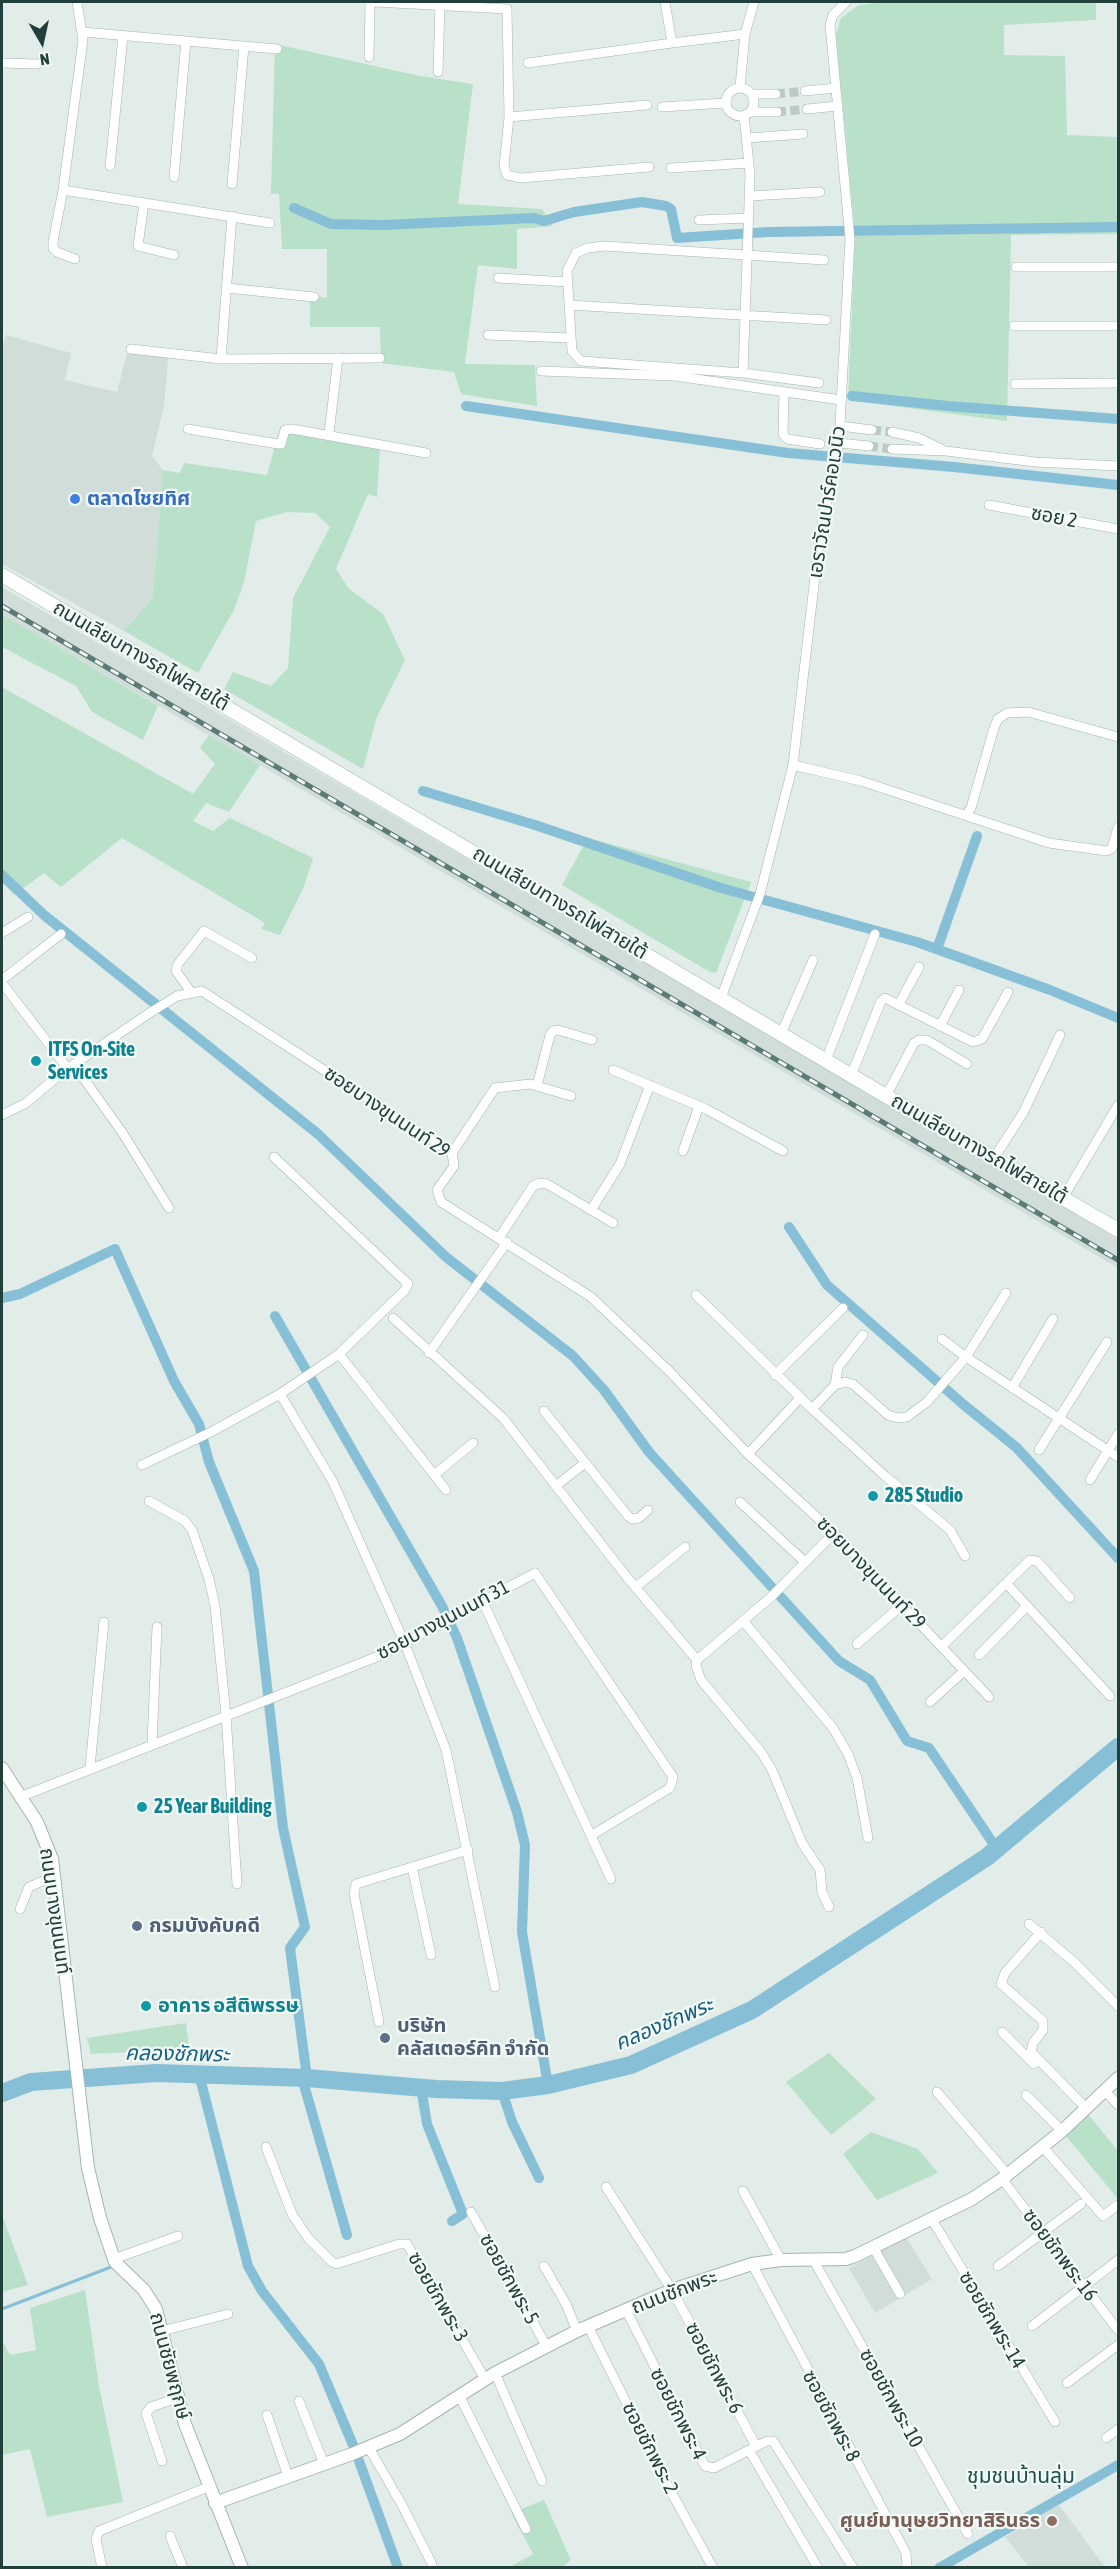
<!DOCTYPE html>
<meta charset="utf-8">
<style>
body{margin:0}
#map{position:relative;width:1120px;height:2569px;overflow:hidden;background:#e2ede9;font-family:"Asap Condensed",sans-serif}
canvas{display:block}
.frame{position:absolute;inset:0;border:3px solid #213f3b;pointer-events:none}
.north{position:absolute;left:12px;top:12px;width:60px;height:60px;-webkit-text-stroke:4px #f3f9f7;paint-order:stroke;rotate:171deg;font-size:16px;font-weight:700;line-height:24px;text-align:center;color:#213f3b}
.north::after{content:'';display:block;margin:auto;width:21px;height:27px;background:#213f3b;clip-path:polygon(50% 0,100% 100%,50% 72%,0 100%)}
</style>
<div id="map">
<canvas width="1120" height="2569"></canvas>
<div class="frame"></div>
<div class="north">N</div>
</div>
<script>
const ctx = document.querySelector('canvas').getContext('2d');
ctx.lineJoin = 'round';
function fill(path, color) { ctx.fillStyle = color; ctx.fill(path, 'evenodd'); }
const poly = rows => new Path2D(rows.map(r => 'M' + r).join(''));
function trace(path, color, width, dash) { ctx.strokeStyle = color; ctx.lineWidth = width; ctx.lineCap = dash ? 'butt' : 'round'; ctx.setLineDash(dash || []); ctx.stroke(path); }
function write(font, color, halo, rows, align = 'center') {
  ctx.font = font + ' "Asap Condensed","Noto Sans Thai",sans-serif'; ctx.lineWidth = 4.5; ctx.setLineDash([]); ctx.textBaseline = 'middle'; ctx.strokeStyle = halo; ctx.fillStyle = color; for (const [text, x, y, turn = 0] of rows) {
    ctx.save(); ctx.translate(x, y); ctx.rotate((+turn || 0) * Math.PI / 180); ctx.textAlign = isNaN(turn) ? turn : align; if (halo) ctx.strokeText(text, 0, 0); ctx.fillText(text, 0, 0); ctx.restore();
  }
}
fill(poly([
 [6,335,71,353,65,380,117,392,127,353,168,358,164,406,152,456,163,470,153,597,124,631,2,564,2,349],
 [2,587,1118,1239,1118,1268,2,614],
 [906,2237,932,2279,875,2313,849,2268],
 [1059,2505,1105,2567,1029,2567,1005,2537]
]), '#d0ddd9');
fill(poly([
 [885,2,1096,2,1096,20,1004,25,1004,55,1065,56,1067,135,1118,137,1118,234,1011,235,1007,421,848,400,855,235,836,35,841,18,859,5],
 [275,44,420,76,473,84,458,204,542,209,553,226,517,229,517,269,478,265,465,364,535,365,537,406,461,394,454,372,381,363,380,327,310,327,310,295,327,298,327,249,282,249,279,194,271,194],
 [280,428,380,448,377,497,368,494,336,569,349,589,383,614,405,660,376,719,363,769,224,689,233,672,271,686,288,668,293,598,330,527,315,513,287,512,256,521,244,582,234,610,198,673,124,631,153,597,163,470,180,473,184,463,267,475],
 [2,614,158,706,143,740,92,712,76,686,2,647],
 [2,687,193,794,215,764,200,748,209,735,260,765,229,812,206,803,193,821,213,831,230,818,313,858,303,889,280,935,261,929,265,923,122,838,61,887,44,873,14,895,2,882],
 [588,838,751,882,716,973,710,972,562,885],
 [186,2023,189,2049,91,2054,87,2038],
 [829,2053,876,2099,831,2135,786,2082],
 [1088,2114,1118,2151,1118,2199,1065,2135],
 [871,2132,918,2149,938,2173,877,2200,843,2154],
 [2,2215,28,2285,2,2292],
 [85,2290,99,2386,123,2502,47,2517,30,2449,2,2455,2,2340,10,2355,36,2350,30,2308],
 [544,2500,571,2560,562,2567,508,2568,533,2554,511,2513]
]), '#b9e0c9');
trace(poly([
 [2,2309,111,2267]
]), '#86bfd6', 3);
trace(poly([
 [294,208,331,224,383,225,534,218,544,221,574,212,642,202,666,206,671,209,677,238,768,232,1118,227],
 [852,396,948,406,1118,419],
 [466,406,788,453,954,467,1118,485],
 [423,791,535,825,721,888,917,942,1050,990,1118,1018],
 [2,875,44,915,318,1134,446,1257,573,1356,604,1390,649,1452,839,1661,870,1680,907,1741,929,1748,997,1849],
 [937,949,977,836],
 [789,1227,827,1285,964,1405,1016,1447,1118,1558],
 [2,1298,20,1294,115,1249,174,1381,199,1424,209,1462,254,1571,283,1828,305,1927,290,1948,307,2078],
 [275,1316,442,1606,457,1638,517,1812,525,1845,522,1932,548,2085],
 [199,2074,248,2266,262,2291,319,2364,353,2445],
 [302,2078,347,2235],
 [421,2087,427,2124,463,2214,452,2221],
 [502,2091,512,2122,539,2178],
 [359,2461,398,2568],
 [939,2568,1118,2465]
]), '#86bfd6', 10);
trace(poly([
 [2,2093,31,2082,156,2073,307,2078,436,2089,502,2091,548,2085,631,2065,752,2010,987,1857,1118,1747]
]), '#86bfd6', 18);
trace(poly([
 [776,94,805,91],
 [777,112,807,109],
 [872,430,892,432],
 [869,446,892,449]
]), '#bbcac6', 9, [9, 4.5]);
const minor = poly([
 [375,2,507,9,509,117,504,166,507,175,521,178,649,167],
 [83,32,277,49],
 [745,34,754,2],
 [672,43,745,34,740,87],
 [369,57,370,2],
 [2,63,37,64],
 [528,63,672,43,665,2],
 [438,72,440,4],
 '726 102a14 14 0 1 1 28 0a14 14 0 1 1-28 0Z',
 [805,91,836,88],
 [752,94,776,94],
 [662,107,725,103],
 [807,109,838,106],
 [750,112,777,112],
 [509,117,647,105],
 [747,138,803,134],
 [110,166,123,36],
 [671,168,749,163],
 [174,177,186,41],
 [232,184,244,46],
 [63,190,270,223],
 [750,196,820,192],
 [144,203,138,246,174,255],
 [699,220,749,218],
 [75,259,57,252,53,248,53,242,63,190,83,40,77,2],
 [1016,267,1118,267],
 [498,278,568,282],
 [227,288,314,297],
 [569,305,826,320],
 [1014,326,1118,326],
 [488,335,571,338],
 [131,349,221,359,380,358],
 [221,359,232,216],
 [541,371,675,376,841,400],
 [743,373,750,175,744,115],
 [819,383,743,373,581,361,572,351,567,271,576,253,588,248,604,246,824,260],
 [1015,384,1118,383],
 [784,392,783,434,787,439,820,444],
 [840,426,872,430],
 [188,429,278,444,281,444,285,430,292,429,426,453],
 [892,432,919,438,943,450],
 [329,433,338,358],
 [839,443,869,446],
 [892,449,946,451,1035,462,1118,466],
 [989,505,1118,529],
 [793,765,861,781,1049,843,1107,851,1112,848,1118,827],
 [966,815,971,808,994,728,998,719,1007,713,1028,712,1118,737],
 [2,933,28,917],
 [2,980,61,934],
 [2,983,68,1069],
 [191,992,176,971,178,964,204,931,252,958],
 [721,998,760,894,793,765,820,534,839,443,850,239,830,25,833,15,846,2],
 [899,1004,919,967],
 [940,1026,959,990],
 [781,1034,813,960],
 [826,1060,875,934],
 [74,1065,122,1132,169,1208],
 [613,1070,706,1109,783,1151],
 [851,1076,881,1001,885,998,973,1042,982,1039,1008,992],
 [537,1086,550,1035,553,1031,558,1030,592,1040],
 [886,1096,914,1043,919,1040,927,1040,967,1064],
 [2,1115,26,1103,64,1071,151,1012,177,996,202,991,452,1153,454,1166,437,1190,441,1202,591,1297,669,1371,748,1454,834,1533,989,1697],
 [683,1151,699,1106],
 [452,1153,495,1088,530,1084,571,1096],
 [994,1158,1023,1113,1060,1035],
 [1063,1198,1118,1105],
 [591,1210,620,1164,650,1085],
 [499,1238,533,1186,540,1183,547,1184,613,1223],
 [696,1295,812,1409,885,1476,950,1530,965,1556],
 [393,1318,503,1418,626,1576,697,1660],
 [942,1339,966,1357,1006,1293],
 [429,1353,507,1242],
 [339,1354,446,1490],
 [775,1375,843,1308],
 [835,1385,838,1367,863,1335],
 [1012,1388,1053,1319],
 [280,1394,333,1482,405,1644,446,1750,495,1987],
 [812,1409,835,1385,845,1382,853,1384,888,1415,898,1418,907,1417,927,1402,966,1357,1118,1457],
 [544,1411,628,1516,632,1519,639,1518,648,1510],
 [1039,1450,1107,1342],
 [748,1454,800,1398],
 [142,1465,211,1432,280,1394,339,1354,405,1290,408,1284,404,1280,274,1157],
 [434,1475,473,1443],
 [1090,1480,1118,1434],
 [557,1485,585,1463],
 [149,1501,185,1521,192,1530,209,1579,215,1606,226,1715,237,1884],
 [740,1502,805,1562],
 [1006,1583,1110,1696],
 [636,1587,685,1547],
 [482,1600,611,1879],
 [744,1622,833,1728,848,1754,857,1778,868,1838],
 [857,1644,902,1605],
 [942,1646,1030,1560,1037,1561,1070,1598],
 [979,1655,1027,1606],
 [930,1702,964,1671],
 [152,1744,157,1627],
 [90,1767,104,1622],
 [20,1797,384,1654,535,1573,673,1777,670,1788,592,1835],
 [412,1867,431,1955],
 [829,1907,822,1892,820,1870,802,1843,772,1770,761,1752,701,1680,696,1666,697,1660,771,1597,834,1533],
 [20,1909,29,1887,54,1876],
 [1029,1924,1074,1962,1118,2006],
 [1041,1932,1005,1973,1001,1984,1043,2021,1043,2030,1033,2043,1031,2052,1087,2109],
 [379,2022,354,1894,356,1884,468,1850],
 [1002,2032,1034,2064],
 [1105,2091,1118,2105],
 [937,2092,1008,2175],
 [1026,2095,1062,2131],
 [266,2147,292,2214,308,2238,332,2262,336,2264,399,2244,407,2244,485,2379],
 [1043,2147,1103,2216,1118,2205],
 [1002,2179,1118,2330],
 [606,2187,672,2290,756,2446],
 [743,2191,781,2260],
 [471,2212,547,2347],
 [931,2218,1055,2422],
 [873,2247,900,2294],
 [114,2259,178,2236],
 [814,2261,968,2534],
 [752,2264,906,2553,907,2568],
 [544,2266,566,2304,577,2331],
 [998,2266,1081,2204],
 [626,2310,705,2466,714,2468,767,2441,773,2441,853,2568],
 [1032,2326,1118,2260],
 [589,2328,669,2488,713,2568],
 [162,2331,228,2314],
 [495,2373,542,2481],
 [1067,2383,1118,2345],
 [460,2397,526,2529],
 [299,2401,324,2464],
 [267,2415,288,2476],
 [1106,2438,1118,2429],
 [369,2448,402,2505,432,2564],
 [749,2450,818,2568],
 [162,2461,146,2413,151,2407,177,2398],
 [170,2536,183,2568],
 [102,2568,96,2539,99,2531,208,2487]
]);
const tertiary = poly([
 [2,1768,37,1822,52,1859,88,2168,100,2218,115,2262,144,2290,156,2309,185,2424,242,2568],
 [215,2503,352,2454,400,2434,495,2373,577,2331,672,2290,752,2264,781,2260,846,2259,855,2256,972,2199,1002,2179,1062,2131,1118,2078]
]);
const secondary = poly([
 [2,575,886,1096,1118,1230]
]);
trace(minor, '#a4b5b1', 10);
trace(tertiary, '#a4b5b1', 14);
trace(secondary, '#9fbab4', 15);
trace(minor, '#fff', 9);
trace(tertiary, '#fff', 12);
trace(secondary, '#fff', 14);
const rail = poly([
 [2,606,1118,1260]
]);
trace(rail, '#5b7b76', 5);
trace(rail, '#f3f9f7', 3, [9]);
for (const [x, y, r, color] of [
 [75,499,6,"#3f7fe0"],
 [36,1061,6,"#0f9aa8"],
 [873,1496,6,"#0f9aa8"],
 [142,1807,6,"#0f9aa8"],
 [137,1926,6,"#5c6f8a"],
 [146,2006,6,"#0f9aa8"],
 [385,2038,6,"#5c6f8a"],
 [1052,2521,6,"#8d6e63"]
]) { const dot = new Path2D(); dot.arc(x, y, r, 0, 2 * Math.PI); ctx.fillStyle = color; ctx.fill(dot); trace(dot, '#f3f9f7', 2); }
write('bold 20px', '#366cbe', '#f3f9f7', [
 ["ตลาดไชยทิศ",87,499]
], 'left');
write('20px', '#213f3b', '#f3f9f7', [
 ["เอราวัณปาร์คอเวนิว",827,502,-81],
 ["ซอย 2",1054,517,11],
 ["ถนนเลียบทางรถไฟสายใต้",141,656,30],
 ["ถนนเลียบทางรถไฟสายใต้",560,903,31],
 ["ซอยบางขุนนนท์ 29",387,1112,34],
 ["ถนนเลียบทางรถไฟสายใต้",979,1149,30],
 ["ซอยบางขุนนนท์ 29",871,1573,46],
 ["ซอยบางขุนนนท์ 31",443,1620,-28],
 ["ถนนบางขุนนนท์",55,1911,82],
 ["ซอยชักพระ 16",1060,2255,53],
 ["ซอยชักพระ 5",509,2279,61],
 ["ถนนชักพระ",674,2292,-21],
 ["ซอยชักพระ 3",438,2297,60],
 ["ซอยชักพระ 14",992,2320,59],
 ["ถนนชัยพฤกษ์",170,2366,75],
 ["ซอยชักพระ 6",714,2368,62],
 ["ซอยชักพระ 10",891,2398,61],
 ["ซอยชักพระ 4",678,2414,63],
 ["ซอยชักพระ 8",831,2416,62],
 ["ซอยชักพระ 2",650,2448,63]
]);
write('bold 20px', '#0d838f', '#f3f9f7', [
 ["ITFS On-Site",48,1050],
 ["Services",48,1073],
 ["285 Studio",885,1496],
 ["25 Year Building",154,1807],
 ["อาคาร อสีติพรรษ",158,2006]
], 'left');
write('bold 20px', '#4e5e75', '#f3f9f7', [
 ["กรมบังคับคดี",149,1926],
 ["บริษัท",397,2026],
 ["คลัสเตอร์คิท จำกัด",397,2049]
], 'left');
write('bold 20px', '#785e54', '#f3f9f7', [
 ["ศูนย์มานุษยวิทยาสิรินธร",1040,2521]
], 'right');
write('italic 21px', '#16607f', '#f3f9f7', [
 ["คลองชักพระ",664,2024,-23],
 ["คลองชักพระ",177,2054,1]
]);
write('21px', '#1b534c', '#f3f9f7', [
 ["ชุมชนบ้านลุ่ม",1021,2476]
]);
</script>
